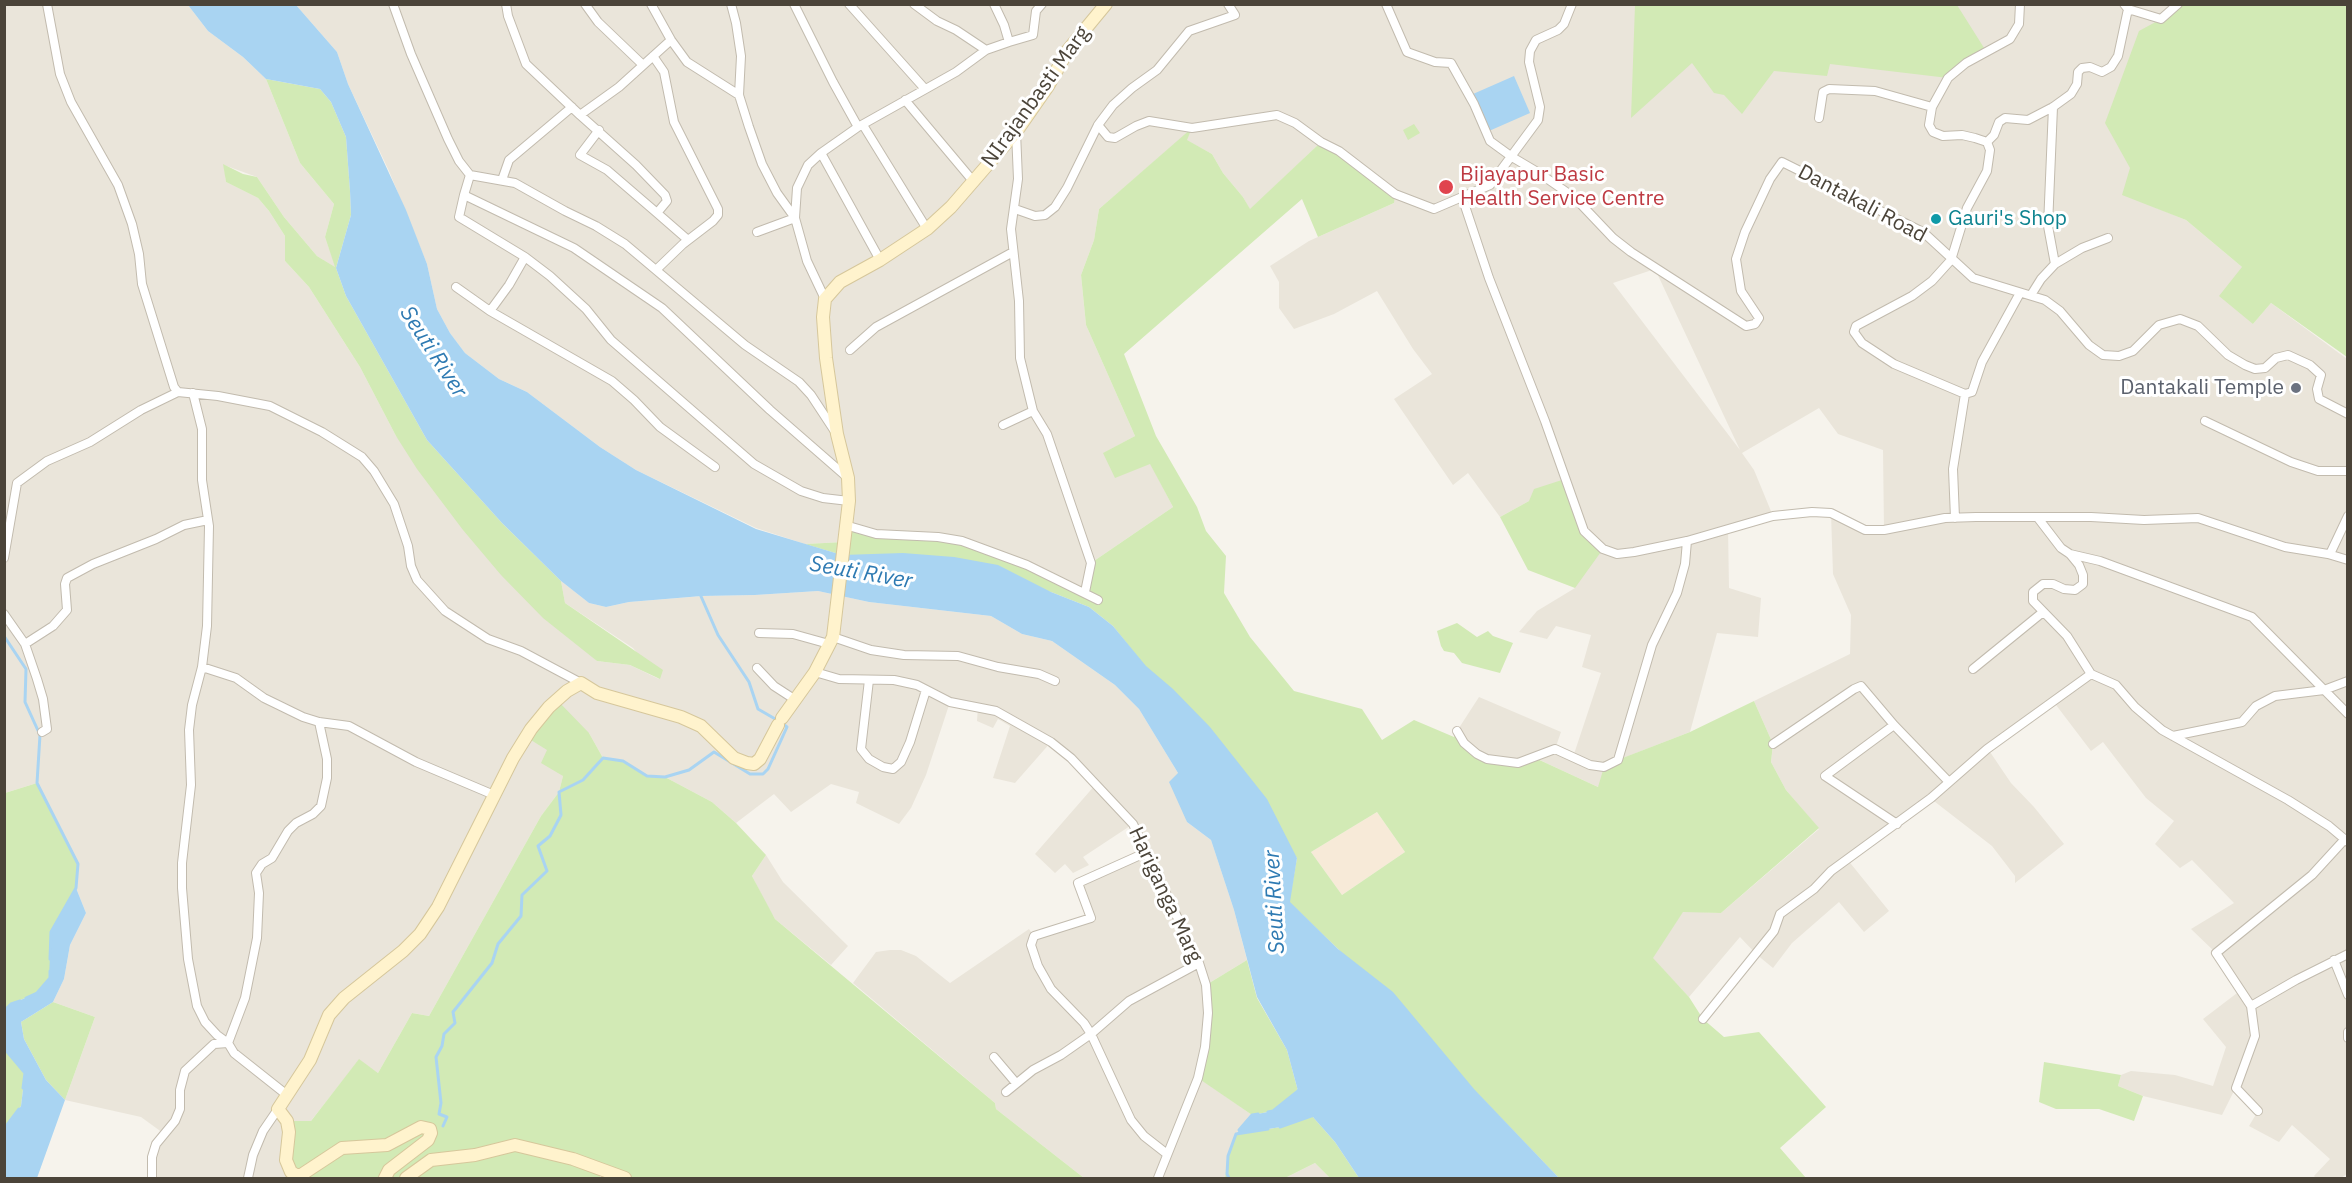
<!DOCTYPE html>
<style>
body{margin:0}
#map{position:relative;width:2352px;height:1183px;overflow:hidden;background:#f6f3ec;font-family:"IBM Plex Sans",sans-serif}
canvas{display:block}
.frame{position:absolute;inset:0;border:6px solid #4b4439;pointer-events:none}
</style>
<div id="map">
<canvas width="2352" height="1183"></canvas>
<div class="frame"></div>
</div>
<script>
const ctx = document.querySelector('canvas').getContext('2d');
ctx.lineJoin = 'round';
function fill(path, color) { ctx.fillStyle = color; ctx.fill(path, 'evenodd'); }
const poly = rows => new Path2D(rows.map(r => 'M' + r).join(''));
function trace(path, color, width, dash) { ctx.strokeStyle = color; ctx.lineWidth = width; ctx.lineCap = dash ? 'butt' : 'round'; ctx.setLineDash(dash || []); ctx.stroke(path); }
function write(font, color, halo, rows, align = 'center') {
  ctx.font = font + ' "IBM Plex Sans",sans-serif'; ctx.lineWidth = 6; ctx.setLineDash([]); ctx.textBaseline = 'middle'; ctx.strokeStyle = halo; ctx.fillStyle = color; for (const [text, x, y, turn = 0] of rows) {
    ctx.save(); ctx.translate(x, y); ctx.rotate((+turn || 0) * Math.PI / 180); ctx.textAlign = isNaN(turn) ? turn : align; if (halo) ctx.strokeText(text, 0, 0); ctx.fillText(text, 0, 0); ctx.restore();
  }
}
fill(poly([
 [5,5,188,5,208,31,243,57,266,79,300,163,334,204,325,237,336,268,317,256,284,217,257,177,224,165,226,182,258,198,269,211,285,236,285,261,309,287,360,367,396,436,597,661,630,665,659,679,633,648,565,603,561,581,589,603,606,607,629,602,703,596,755,595,818,591,869,602,991,616,1022,634,1052,641,1115,685,1139,709,1178,773,1187,822,1211,840,1234,910,1247,960,1206,985,1208,1013,1198,1077,1252,1115,1236,1134,1228,1156,1225,1178,1084,1178,996,1109,995,1103,853,983,876,952,890,950,901,950,916,956,950,983,1029,929,1034,936,1091,918,1078,883,1146,852,1133,824,1083,857,1089,865,1073,873,1065,864,1055,873,1035,854,1096,784,1051,742,1015,783,993,778,1010,726,998,719,993,728,977,721,978,706,950,702,926,775,911,808,899,824,856,803,859,792,831,784,791,812,774,794,736,823,712,802,665,777,647,776,623,761,603,758,589,733,548,750,563,776,559,792,541,816,429,1016,412,1013,378,1073,359,1060,310,1122,296,1178,152,1178,152,1157,163,1133,141,1117,65,1100,95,1017,53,1002,64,979,70,945,86,913,76,888,78,864,37,783,5,793],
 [296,5,2347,5,2147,204,2186,220,2242,267,2253,324,2271,303,2347,359,2347,1174,2341,1178,2316,1178,2314,1176,2330,1159,2292,1125,2279,1142,2249,1126,2258,1111,2235,1089,2222,1115,2143,1096,2118,1086,2121,1075,2131,1071,2175,1075,2213,1086,2226,1047,2203,1019,2241,990,2216,953,2191,929,2234,903,2192,860,2180,868,2155,844,2174,821,2146,798,2103,742,2091,751,2053,701,1988,749,2011,783,2034,807,2064,844,2015,883,2015,876,1992,846,1930,798,1847,859,1889,911,1864,932,1839,902,1792,943,1773,968,1756,954,1740,937,1689,997,1652,958,1683,911,1721,913,1819,829,1786,790,1771,762,1773,744,1754,701,1850,654,1851,615,1833,574,1831,513,1846,523,1884,530,1883,450,1838,434,1819,408,1742,453,1754,470,1773,516,1728,528,1729,588,1761,598,1758,637,1717,633,1690,732,1618,760,1598,787,1533,757,1518,763,1487,759,1457,731,1479,697,1561,732,1555,749,1573,757,1601,673,1582,667,1591,635,1556,626,1547,639,1519,632,1537,611,1575,588,1529,501,1500,517,1468,473,1453,485,1394,399,1432,374,1413,349,1377,291,1334,314,1294,329,1279,308,1279,282,1270,266,1309,241,1394,203,1321,142,1250,210,1243,197,1223,173,1212,154,1186,140,1191,130,1099,209,1094,240,1081,275,1086,325,1135,436,1104,453,1150,463,1173,507,1091,563,1085,592,844,542,805,544,756,528,636,470,600,447,527,392,499,379,465,353,450,333,437,309,427,264,389,171,348,84,337,52],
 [1655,269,1740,450,1613,283],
 [766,855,783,882,848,946,831,965,775,919,764,900,752,876],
 [1315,1163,1330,1178,1285,1178]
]), '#eae5da');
fill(poly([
 [1377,812,1405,852,1342,895,1311,852]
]), '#f7ead8');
fill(poly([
 [1635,5,1957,5,1986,51,1948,78,1830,64,1827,76,1774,71,1742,114,1724,95,1714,93,1692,63,1631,118],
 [2178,5,2347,5,2347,357,2271,303,2253,324,2219,296,2242,267,2186,220,2122,195,2130,168,2105,123,2139,31,2161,19],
 [266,79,320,89,331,102,346,137,350,191,351,215,336,268,346,296,427,440,502,523,561,581,565,603,663,670,660,679,630,665,597,661,543,618,501,575,463,530,417,469,396,436,360,367,309,287,285,261,285,236,269,211,258,198,226,182,223,164,243,174,257,177,284,217,317,256,335,267,325,237,334,204,300,163],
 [1414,124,1420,133,1408,140,1403,130],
 [1192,128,1187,140,1212,154,1223,173,1243,197,1250,209,1321,142,1395,194,1394,203,1318,237,1302,199,1124,354,1156,436,1197,507,1206,531,1226,556,1224,593,1250,637,1294,691,1362,709,1382,740,1414,720,1454,737,1457,731,1477,754,1504,762,1533,757,1598,787,1604,767,1620,759,1690,732,1754,701,1773,744,1771,762,1786,790,1819,828,1721,913,1683,912,1653,958,1689,997,1703,1019,1724,1037,1759,1032,1826,1107,1780,1148,1806,1178,1559,1178,1338,949,1289,902,1297,858,1113,626,1089,607,1051,592,842,555,805,544,844,542,845,525,876,534,962,541,1085,592,1091,563,1173,507,1150,464,1115,478,1103,453,1135,436,1086,325,1081,275,1094,240,1099,209],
 [1377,812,1405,852,1342,895,1311,852],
 [1565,479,1584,531,1603,549,1575,588,1528,570,1500,517,1529,501,1534,489],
 [1457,623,1477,637,1488,631,1493,636,1513,643,1500,673,1462,663,1454,653,1444,651,1441,646,1437,631],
 [557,700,589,733,603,758,623,761,647,776,665,777,712,802,736,823,766,855,752,876,775,919,995,1103,996,1109,1084,1178,625,1178,600,1169,600,1178,296,1178,291,1172,287,1121,311,1121,359,1059,378,1073,412,1013,429,1016,541,816,559,792,563,776,541,763,547,750,526,737],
 [37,783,78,864,75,890,51,932,50,978,37,993,11,1004,5,1011,5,793],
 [1247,960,1257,998,1287,1050,1298,1091,1273,1111,1252,1115,1198,1078,1205,1047,1206,985],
 [53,1002,95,1017,65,1100,46,1080,24,1039,21,1022],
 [5,1048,25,1073,21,1106,5,1129],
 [2044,1062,2121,1075,2118,1086,2143,1096,2134,1121,2099,1109,2056,1109,2039,1102],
 [1312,1116,1335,1142,1359,1178,1330,1178,1315,1163,1285,1178,1225,1178,1228,1156,1236,1134,1281,1127]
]), '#d2eab5');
fill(poly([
 [188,5,296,5,337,52,348,84,406,210,427,264,437,309,450,333,465,353,499,379,527,392,600,447,636,470,756,529,842,555,903,553,954,557,998,565,1051,592,1089,607,1113,626,1146,666,1173,689,1210,727,1267,799,1297,858,1290,902,1338,949,1393,992,1474,1089,1559,1178,1359,1178,1335,1142,1312,1116,1281,1127,1236,1134,1252,1115,1273,1111,1298,1091,1287,1050,1257,997,1234,910,1211,840,1187,822,1169,782,1178,773,1139,709,1115,685,1052,641,1022,634,991,616,869,602,818,591,755,595,702,596,629,602,606,607,589,603,561,581,502,523,427,440,346,296,336,268,351,215,350,191,346,137,331,102,320,89,266,79,243,57,208,31],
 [1514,76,1530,113,1489,131,1473,94],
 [76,888,86,913,70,945,64,979,53,1002,21,1022,24,1039,46,1080,65,1100,37,1178,5,1178,5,1129,21,1106,25,1073,5,1048,5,1011,11,1004,37,993,49,978,51,932]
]), '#a9d4f2');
trace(poly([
 [700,594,718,635,749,682,758,709,777,720],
 [4,636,26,669,25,702,40,735,37,783,78,864,76,888,51,932,50,959],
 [26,998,37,993,50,978,50,971],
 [4,1011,11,1004,20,1001],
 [4,1048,25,1073,23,1088],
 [1268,1112,1273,1111,1298,1091,1300,1088],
 [443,1126,447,1117,439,1114,441,1103,436,1057,442,1046,444,1034,455,1023,453,1012,492,963,498,944,521,916,522,895,547,871,538,846,550,836,561,815,559,792,583,780,603,758,623,761,647,776,665,777,689,770,714,752,750,774,763,774,768,769,787,727,783,724],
 [1280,1127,1314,1115],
 [4,1129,19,1109],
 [1239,1130,1252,1115,1258,1114],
 [1229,1178,1227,1174,1228,1156,1236,1134,1268,1129]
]), '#a9d4f2', 3);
const street = poly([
 [47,4,60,74,71,102,118,185,132,224,139,254,142,284,174,387,178,392,218,396,270,406,322,432,362,457,374,471,394,504,408,546,411,566,417,580,445,611,488,639,521,651,581,683],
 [393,4,411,54,448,139,459,161,470,175,515,183,565,211,596,226,625,244,745,345,799,382,811,395,834,430],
 [506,4,508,16,526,64,580,115],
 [585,4,598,22,643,65],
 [651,4,671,40,687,62,739,95],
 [731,4,736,23,741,56,739,95,749,127,762,164,777,193,795,218,757,232],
 [794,4,833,82,858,127],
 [849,4,925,89],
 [914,4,937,21,956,30,986,50],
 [1386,4,1407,52,1435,62,1451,63,1474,104,1490,141,1512,157,1539,173,1575,198,1613,238,1631,252,1746,326,1755,324,1759,318,1741,291,1736,259,1745,232,1770,179,1782,162,1923,232,1973,278,2045,300,2060,311,2089,345,2103,355,2119,356,2133,351,2159,325,2180,319,2198,326,2228,355,2245,365,2255,369,2265,368,2276,358,2288,355,2310,365,2321,375,2317,389,2319,399,2348,414],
 [1572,4,1564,24,1558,30,1536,40,1530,51,1529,62,1540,107,1538,120,1490,185,1462,197,1489,278,1545,421,1584,531,1603,549,1617,554,1634,552,1687,541,1773,516,1812,512,1831,513,1865,530,1884,530,1945,518,1976,517,2091,517,2144,520,2198,518,2285,547,2328,554,2348,560],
 [2124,4,2128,9,2161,19,2178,4],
 [671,40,619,87,580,115,636,165,665,195,667,201,657,213,688,240],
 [1009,42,1033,35,1036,11,1042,4],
 [653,56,664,72,674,122,718,209,718,215,713,221,683,244,657,269],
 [905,100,973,181],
 [2053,107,2048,226,2055,264],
 [1819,118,1823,92,1829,89,1875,91,1932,107],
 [863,125,927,229],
 [1098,125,1113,105,1132,88,1157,70,1189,31,1235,15,1228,4],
 [599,130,580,155,607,170,657,213],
 [1016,132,1018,179,1011,229,1019,301,1020,358,1033,411,1047,434,1091,563,1085,592],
 [1987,142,1994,135,1999,122,2005,118,2028,120,2053,107,2071,94,2077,84,2078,72,2082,68,2090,67,2102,72,2111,67,2118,56,2128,9],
 [821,153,880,260],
 [470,175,464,195,574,248,662,308,770,410,848,478],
 [502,180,509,160,572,107],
 [464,195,459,217,525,257,550,276,586,309,611,340,754,464,801,491,823,498,849,501],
 [1015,209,1035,216,1045,215,1055,207,1067,188,1098,125,1108,137,1115,138,1136,126,1149,121,1192,128,1277,115,1295,123,1321,142,1339,151,1395,194,1434,209,1462,197],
 [456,287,490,311,612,381,634,400,660,427,715,467],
 [2020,293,1982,362,1972,392,1965,394,1894,364,1862,343,1854,332,1856,326,1912,296,1932,281,1951,260,1967,208,1987,171,1990,150,1987,142,1975,138,1962,135,1943,136,1933,132,1929,125,1932,107,1948,78,1966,63,2010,39,2019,24,2020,4],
 [2031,295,2041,279,2055,264,2082,248,2108,238],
 [825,299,807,261,795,218,797,188,808,165,821,153,858,127,956,72,986,50,1009,42,1004,25,994,4],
 [490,311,509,285,525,257],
 [850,350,876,327,1013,252],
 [193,393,202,429,202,480,209,526,207,626,202,667,192,705,189,730,191,785,182,863,182,888,188,959,197,1006,205,1022,217,1035,228,1043,234,1053,287,1095],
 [2205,421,2291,462,2318,471,2348,471],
 [1003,425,1033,411],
 [1955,518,1953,469,1965,394],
 [2038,518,2061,548,2070,554,2079,565,2083,575,2083,584,2075,590,2064,589,2053,584,2043,584,2033,592,2033,601,2067,636,2091,674,2116,685,2135,707,2162,730,2288,800,2329,826,2348,842],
 [845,525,876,534,938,537,962,541,1027,565,1098,600],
 [2070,554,2100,561,2252,617,2348,714],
 [2330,554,2348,516],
 [4,558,17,483,47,461,90,442,141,410,178,392],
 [4,614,25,644,37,679,43,699,47,729,42,732],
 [759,633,793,634,829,644],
 [833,637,871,650,904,655,958,656,998,667,1039,674,1055,681],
 [25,644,53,626,67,610,65,584,67,578,93,564,156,539,184,525,208,520],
 [202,667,236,678,264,698,303,717,319,722,349,726,416,762,494,795],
 [757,668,774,686,794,699],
 [1973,669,2043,612],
 [815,672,839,679,894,680,917,685,950,702,996,711,1051,742,1071,758,1133,824,1199,963,1206,985,1208,1013,1205,1047,1198,1078,1158,1178],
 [869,680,861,749,869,759,883,767,893,769,901,762,910,742,926,690],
 [1894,725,1825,776,1897,824],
 [1457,731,1464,743,1477,754,1487,759,1518,763,1555,749,1590,765,1604,767,1618,760,1652,645,1677,593,1685,564,1687,541],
 [2173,736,2242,722,2256,706,2275,696,2324,690,2348,681],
 [1773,744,1854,689,1861,686,1894,725,1949,782],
 [1147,852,1078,883,1091,918,1034,936,1031,945,1038,966,1051,989,1084,1023,1091,1034,1131,1120,1144,1136,1167,1154],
 [2334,960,2348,995],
 [2251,1006,2216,953,2312,875,2345,839],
 [1703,1019,1774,931,1780,914,1814,889,1831,871,1931,798,1987,749,2091,674],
 [2348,1032,2348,1038],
 [228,1043,245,998,257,938,259,893,256,873,262,864,272,858,288,831,296,823,313,814,321,806,327,778,327,759,319,722],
 [994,1057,1016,1083],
 [1006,1092,1033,1070,1061,1055,1091,1034,1129,1001,1199,963],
 [2258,1111,2236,1088,2255,1036,2251,1006,2296,980,2348,954],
 [152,1178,152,1157,156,1144,175,1121,180,1109,180,1090,185,1071,214,1044,228,1043],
 [248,1178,253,1155,263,1131,278,1109]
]);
const secondary = poly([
 [782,718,815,672,833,637,849,501,848,478,837,434,826,358,823,317,825,299,840,282,880,260,927,229,951,207,1016,132,1048,86,1068,50,1106,4],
 [385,1178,389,1170,428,1140,431,1133,430,1129,421,1127,387,1145,342,1148,301,1175,296,1175,291,1172,286,1160,289,1132,287,1121,278,1109,310,1060,329,1015,344,998,403,951,420,934,438,907,513,758,531,729,549,707,567,691,581,683,597,693,681,717,701,726,734,758,747,763,754,764,760,759,778,725],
 [406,1178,431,1160,475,1155,515,1145,573,1159,625,1178]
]);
trace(street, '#c2bbae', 10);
trace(secondary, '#d6c79b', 14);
trace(street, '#fff', 8);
trace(secondary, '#fff3cd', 12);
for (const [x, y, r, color] of [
 [1446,187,8,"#e0444e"],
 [1936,219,6,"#0f9aa8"],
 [2296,388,6,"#6b7280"]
]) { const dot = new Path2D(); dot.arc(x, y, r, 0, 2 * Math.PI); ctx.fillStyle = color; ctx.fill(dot); trace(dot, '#fff', 2); }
write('21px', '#4b4439', '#fff', [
 ["NIrajanbasti Marg",1036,97,-54],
 ["Dantakali Road",1862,204,28],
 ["Hariganga Marg",1165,895,65]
]);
write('21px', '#be3a42', '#fff', [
 ["Bijayapur Basic",1460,175],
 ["Health Service Centre",1460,199]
], 'left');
write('21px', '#0d838f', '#fff', [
 ["Gauri's Shop",1948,219]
], 'left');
write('21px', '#5b616d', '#fff', [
 ["Dantakali Temple",2284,388]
], 'right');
write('italic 22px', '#2e7ab2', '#fff', [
 ["Seuti River",433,352,57],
 ["Seuti River",861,573,10],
 ["Seuti River",1275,902,-93]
]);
</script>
